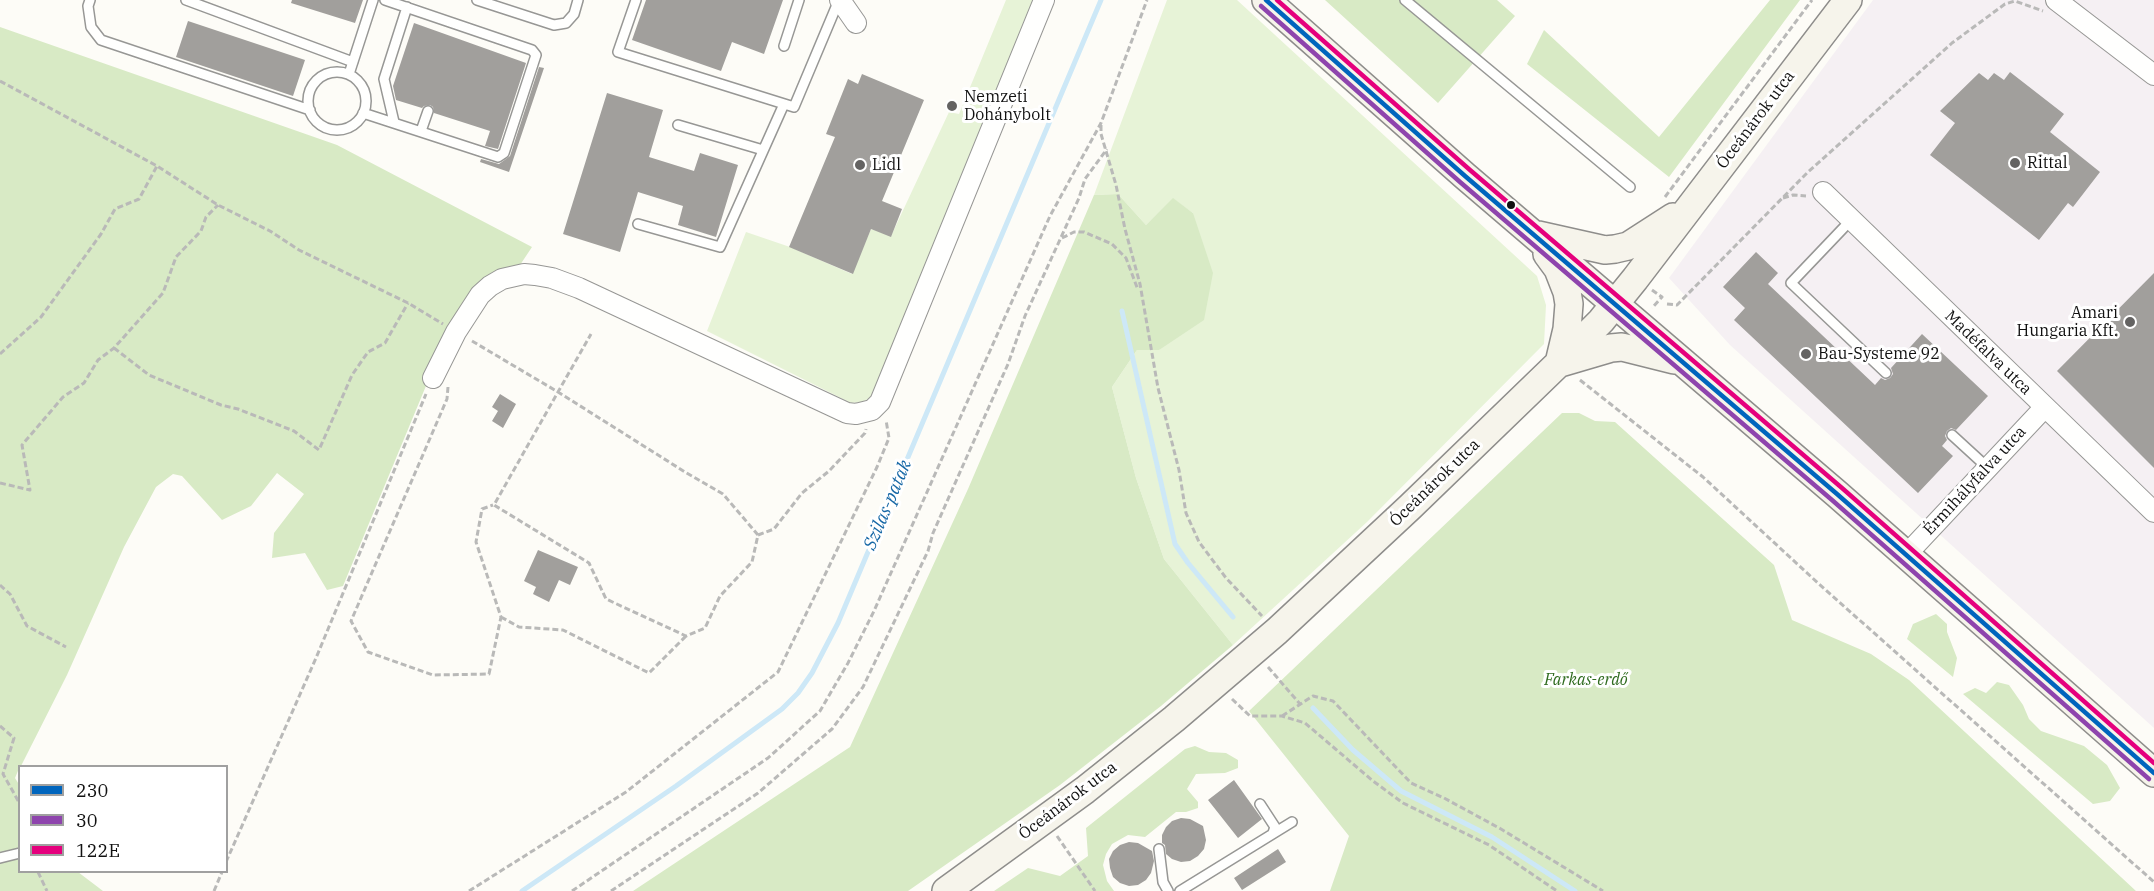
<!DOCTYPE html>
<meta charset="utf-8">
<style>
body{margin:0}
#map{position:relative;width:2154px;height:891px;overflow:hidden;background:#fdfcf7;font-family:"IBM Plex Serif",serif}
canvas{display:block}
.legend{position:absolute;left:18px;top:765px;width:210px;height:108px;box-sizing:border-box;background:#fff;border:2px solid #a0a0a0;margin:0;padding:8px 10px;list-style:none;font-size:18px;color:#111}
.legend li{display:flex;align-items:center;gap:12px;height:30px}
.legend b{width:30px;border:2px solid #a0a0a0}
</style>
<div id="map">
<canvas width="2154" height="891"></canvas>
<ul class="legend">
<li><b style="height:8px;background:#0065bd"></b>230</li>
<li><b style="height:8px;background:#8e44ad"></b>30</li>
<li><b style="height:8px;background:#e5007d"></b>122E</li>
</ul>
</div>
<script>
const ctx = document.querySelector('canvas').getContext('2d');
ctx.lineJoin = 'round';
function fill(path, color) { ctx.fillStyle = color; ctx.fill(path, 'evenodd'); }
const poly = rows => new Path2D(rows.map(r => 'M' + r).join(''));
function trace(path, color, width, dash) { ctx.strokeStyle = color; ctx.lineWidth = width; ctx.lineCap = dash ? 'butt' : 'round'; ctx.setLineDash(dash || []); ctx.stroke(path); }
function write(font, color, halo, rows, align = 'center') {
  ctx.font = font + ' "IBM Plex Serif",serif'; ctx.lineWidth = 6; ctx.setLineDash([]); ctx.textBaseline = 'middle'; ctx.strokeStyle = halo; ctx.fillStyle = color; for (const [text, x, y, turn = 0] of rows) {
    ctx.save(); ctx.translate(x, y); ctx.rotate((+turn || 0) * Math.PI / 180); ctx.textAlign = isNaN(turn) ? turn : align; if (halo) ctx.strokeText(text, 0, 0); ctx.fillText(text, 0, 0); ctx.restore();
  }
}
fill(poly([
 [1873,0,2154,0,2154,728,1730,345,1669,278]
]), '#f5f0f3');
fill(poly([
 [1006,0,1037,0,872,397,862,402,851,403,707,331,746,232,790,247,852,274,871,229,891,236,949,112,959,114],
 [1167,0,1237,0,1537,276,1546,305,1544,344,1367,522,1233,645,1164,559,1136,478,1112,387,1137,350,1159,350,1193,213,1173,199,1146,225,1118,194,1094,195]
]), '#e7f3d7');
fill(poly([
 [1325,0,1497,0,1515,16,1438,103],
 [1770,0,1800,0,1669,177,1527,64,1544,30,1659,137],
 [0,27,337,145,532,247,520,265,491,273,465,300,450,328,343,586,327,590,305,553,272,558,274,533,304,494,277,473,251,506,222,520,182,476,173,474,156,487,124,547,67,675,21,766,20,766,15,778,20,786,20,872,78,872,103,891,0,891],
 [1118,194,1146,225,1173,198,1193,213,1213,273,1204,320,1159,350,1137,350,1112,387,1136,478,1164,559,1233,645,1161,706,1060,785,908,891,633,891,850,747,968,489,1094,195],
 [1562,413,1579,413,1595,421,1615,422,1774,565,1792,620,1871,654,1909,680,2136,891,1330,891,1349,836,1249,711],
 [1936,614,1947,624,1947,632,1957,658,1953,677,1907,639,1913,624],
 [1997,682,2009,685,2023,705,2029,719,2041,731,2084,746,2107,765,2120,788,2110,801,2093,804,1963,694,1975,688,1986,693],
 [1195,746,1209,752,1226,753,1238,760,1238,768,1225,773,1196,774,1187,789,1198,802,1198,808,1186,812,1176,812,1145,837,1128,835,1112,844,1106,854,1103,865,1107,881,1114,891,994,891,1028,868,1060,876,1088,856,1086,828,1185,749]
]), '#d8eac5');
trace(poly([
 [1122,311,1175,544,1188,563,1233,617],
 [1313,708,1353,750,1401,791,1492,837,1575,891],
 [522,891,676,786,782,709,798,693,812,673,838,623,1101,0]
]), '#cde8f7', 5);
fill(poly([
 [292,0,363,0,355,23,291,3],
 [646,0,783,0,764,54,732,42,721,71,632,40],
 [188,21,305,60,293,96,176,57],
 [414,23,526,63,498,149,485,146,490,131,434,113,433,107,430,105,424,106,422,108,396,100,393,86],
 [539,67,544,68,509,172,480,162,481,159,499,164,510,156],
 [2010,72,2064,114,2050,132,2100,172,2073,207,2068,203,2039,240,1930,155,1955,123,1940,111,1979,73,1988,80,1994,73,2004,80],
 [862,74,924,100,882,201,902,209,891,237,871,229,853,274,789,247,835,137,826,134,848,79,858,84],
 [607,93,663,110,649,157,694,171,700,153,738,165,716,237,678,225,683,206,638,192,620,252,563,234],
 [1756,252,1778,273,1768,284,1875,385,1881,378,1885,380,1890,378,1893,374,1891,368,1922,334,1988,396,1956,430,1951,428,1947,431,1945,436,1947,440,1942,446,1953,456,1918,493,1734,320,1745,308,1723,287],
 [2154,273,2154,468,2057,371],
 [500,394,516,404,503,428,492,421,498,411,492,407],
 [538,550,578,567,570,585,559,580,549,602,533,594,536,587,524,581],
 [1234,780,1262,819,1238,838,1208,800],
 [1181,818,1190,819,1203,826,1206,840,1204,849,1198,856,1190,861,1181,862,1172,859,1166,854,1165,845,1162,843,1162,835,1166,827,1172,821],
 [1129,842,1138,843,1152,851,1154,861,1151,873,1146,880,1138,885,1129,886,1120,883,1113,877,1110,868,1109,859,1113,851,1120,845],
 [1278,849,1286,862,1242,890,1234,878]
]), '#a19f9c');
const lane = poly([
 [90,0,88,6,91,27,101,40,310,110],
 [186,0,353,62],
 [477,0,554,25,566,23,574,14,578,0],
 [636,0,618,52,794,107,839,0],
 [1405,0,1630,187],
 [784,46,799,0],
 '308 101a29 29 0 1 1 58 0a29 29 0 1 1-58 0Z',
 [349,74,373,0],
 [363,113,498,157,504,153,536,55,532,50,385,0],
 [394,122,384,79,407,7],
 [678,125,763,150],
 [421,131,428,111],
 [1851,220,1791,283,1886,373],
 [638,224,720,247,784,104],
 [1952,435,1988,468],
 [1260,804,1275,827,1273,833],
 [1159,849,1163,882,1168,891],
 [0,858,20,853],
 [1180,891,1292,822]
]);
const street = poly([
 [840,0,856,23],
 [2056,0,2154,75],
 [1823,192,2154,512],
 [433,378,456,332,480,295,490,286,502,279,524,274,535,275,552,278,579,288,847,413,856,414,872,410,880,402,1044,0],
 [1906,555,2044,408]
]);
const secondary = poly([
 [1266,0,1465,176,1837,494,2154,773],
 [1538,235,1605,250,1615,249,1628,246,1673,217],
 [1547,254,1558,269,1567,292,1569,304,1567,329,1559,363],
 [1560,363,1611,348,1622,347,1674,360],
 [946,891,1085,790,1174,719,1277,631,1410,507,1559,363,1601,321,1635,279,1848,0]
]);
trace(lane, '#979795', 12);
trace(street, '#979795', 22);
trace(secondary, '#8e8d8b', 30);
trace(poly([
 [0,81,157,166,218,205,270,231,299,250,408,303,443,324],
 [1101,125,1101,134,1116,185,1125,229,1140,284,1158,388,1179,470,1186,513,1199,542,1226,578,1262,616],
 [1665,197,1812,0],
 [1783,198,1793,195,1806,196],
 [1062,238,1074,232,1084,232,1112,244,1126,258,1138,290],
 [1652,290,1662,297,1652,308],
 [1667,304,1677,305,1807,173,1952,43,2005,4,2015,1,2043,11],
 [472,341,558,392,685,472,723,494,758,535,752,562,720,596,705,628,686,636,606,599,589,563,494,505,558,392,591,334],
 [114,348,149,375,221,405,238,409,294,431,319,450,352,375,368,352,385,343,408,303],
 [0,354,41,317,101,234,115,209,139,199,157,166],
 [1580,380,1703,477,1819,584,2154,882],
 [448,387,447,399,351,621,368,652,433,675,489,674,501,617,476,542,482,509,493,505],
 [0,483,30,490,22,445,63,397,84,383,98,360,114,348,163,293,176,257,201,231,206,217,218,205],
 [758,535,774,529,802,493,829,471,865,433,866,429],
 [0,585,10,594,27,626,66,647],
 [501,617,519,627,563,630,649,673,686,636],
 [1268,667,1300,704],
 [1232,699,1250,716,1282,716,1305,723,1373,781,1403,803,1489,845,1557,891],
 [1282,716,1313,696,1333,701,1411,783,1444,798,1501,829,1603,891],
 [0,726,14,738,3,774,20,804],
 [1057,836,1095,891],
 [226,862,316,658,426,394],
 [38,872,47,891],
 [214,891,222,872],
 [469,891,626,792,778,672,877,467,889,438,886,420],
 [572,891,768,758,820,711,848,663,874,611,1050,216,1101,123,1147,0],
 [611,891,758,793,832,729,863,687,928,551,933,533,1008,364,1025,316,1079,198,1085,179,1107,149]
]), '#b9b9b8', 3, [6, 3]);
trace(lane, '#fffffe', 9);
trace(street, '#fffffe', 20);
trace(secondary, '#f6f4eb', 27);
trace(poly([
 [1266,0,1465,176,1837,494,2154,773]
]), '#0065bd', 4.5);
trace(poly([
 [1261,6,1460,182,1832,500,2149,779]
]), '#8e44ad', 4.5);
trace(poly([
 [1277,0,1470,170,1842,488,2154,763]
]), '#e5007d', 4.5);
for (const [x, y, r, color] of [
 [952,106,6,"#646362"],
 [2015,163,6,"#646362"],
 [860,165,6,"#646362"],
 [1511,205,5,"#111"],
 [2130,322,6,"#646362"],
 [1806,354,6,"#646362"]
]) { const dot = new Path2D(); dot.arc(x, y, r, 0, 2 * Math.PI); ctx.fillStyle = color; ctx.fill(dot); trace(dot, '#fff', 2); }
write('16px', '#111', '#fff', [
 ["Nemzeti",964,97],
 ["Dohánybolt",964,115],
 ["Rittal",2027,163],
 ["Lidl",872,165],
 ["Amari",2118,313,"right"],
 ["Hungaria Kft.",2118,331,"right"],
 ["Bau-Systeme 92",1818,354]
], 'left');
write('16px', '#111', '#fff', [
 ["Óceánárok utca",1756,120,-53],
 ["Madéfalva utca",1988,353,44],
 ["Érmihályfalva utca",1975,481,-47],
 ["Óceánárok utca",1435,483,-44],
 ["Óceánárok utca",1068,801,-37]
]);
write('italic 16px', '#2f6b1f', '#fff', [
 ["Farkas-erdő",1586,680]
]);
write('italic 18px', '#1768a6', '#fff', [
 ["Szilas-patak",888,505,-67]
]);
</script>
